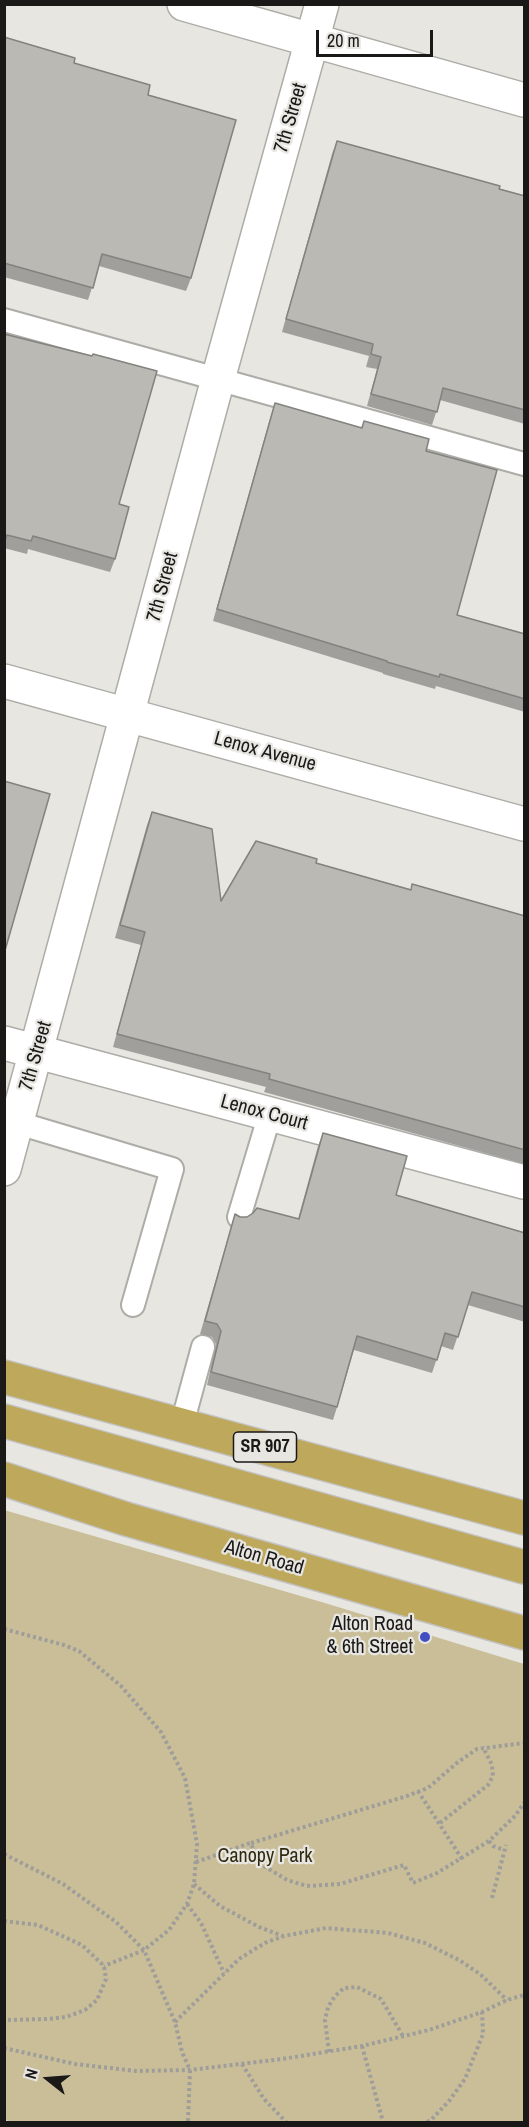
<!DOCTYPE html>
<style>
body{margin:0}
#map{position:relative;width:529px;height:2127px;overflow:hidden;background:#e7e6e1;font-family:"Archivo Narrow",sans-serif}
canvas{display:block}
.frame{position:absolute;inset:0;border:6px solid #1a1918;pointer-events:none}
.north{position:absolute;left:18px;top:2049px;width:60px;height:60px;-webkit-text-stroke:4px #e7e6e1;paint-order:stroke;rotate:287deg;font-size:16px;font-weight:700;line-height:24px;text-align:center;color:#1a1918}
.north::after{content:'';display:block;margin:auto;width:21px;height:27px;background:#1a1918;clip-path:polygon(50% 0,100% 100%,50% 72%,0 100%)}
.scale{position:absolute;left:316px;top:30px;width:117px;height:27px;box-sizing:border-box;border:3px solid #1a1918;border-top:0;padding-left:8px;font-size:18px;line-height:21px;white-space:nowrap;color:#1a1918;-webkit-text-stroke:4px #e7e6e1;paint-order:stroke}
</style>
<div id="map">
<canvas width="529" height="2127"></canvas>
<div class="frame"></div>
<div class="north">N</div>
<div class="scale">20 m</div>
</div>
<script>
const ctx = document.querySelector('canvas').getContext('2d');
ctx.lineJoin = 'round';
function fill(path, color) { ctx.fillStyle = color; ctx.fill(path, 'evenodd'); }
const poly = rows => new Path2D(rows.map(r => 'M' + r).join(''));
function trace(path, color, width, dash) { ctx.strokeStyle = color; ctx.lineWidth = width; ctx.lineCap = dash ? 'butt' : 'round'; ctx.setLineDash(dash || []); ctx.stroke(path); }
function write(font, color, halo, rows, align = 'center') {
  ctx.font = font + ' "Archivo Narrow",sans-serif'; ctx.lineWidth = 4.5; ctx.setLineDash([]); ctx.textBaseline = 'middle'; ctx.strokeStyle = halo; ctx.fillStyle = color; for (const [text, x, y, turn = 0] of rows) {
    ctx.save(); ctx.translate(x, y); ctx.rotate((+turn || 0) * Math.PI / 180); ctx.textAlign = isNaN(turn) ? turn : align; if (halo) ctx.strokeText(text, 0, 0); ctx.fillText(text, 0, 0); ctx.restore();
  }
}
fill(poly([
 [4,1510,325,1603,524,1664,524,2122,13,2122,5,2120]
]), '#cabe99');
const service = poly([
 [4,320,524,464],
 [18,1123,172,1169,133,1305],
 [239,1217,270,1114],
 [182,1424,203,1347]
]);
const minor = poly([
 [184,4,524,100],
 [4,681,524,824],
 [4,1043,524,1182],
 [4,1169,218,379,322,4]
]);
const trunk = poly([
 [4,1377,524,1518],
 [4,1421,524,1567],
 [4,1479,126,1519,524,1633]
]);
trace(service, '#adaca7', 26);
trace(minor, '#adaca7', 36);
trace(trunk, '#c3c3c3', 36);
trace(poly([
 [4,1629,64,1645,79,1651,121,1686,161,1732,185,1778,197,1844,194,1884,187,1904,169,1930,144,1950,104,1966],
 [418,1791,462,1859],
 [440,1823,488,1785,493,1776,492,1765,483,1747],
 [489,1841,493,1846,504,1850],
 [251,1843,407,1796,428,1788,458,1762,477,1749,524,1743],
 [4,1854,63,1884,116,1922,144,1950,175,2022,182,2052,190,2070,188,2122],
 [196,1862,250,1843,264,1866,287,1880,307,1886,340,1884,404,1865,413,1883,437,1873,489,1841,515,1816,524,1803],
 [194,1884,220,1906,259,1927,283,1936],
 [492,1898,506,1845],
 [187,1904,201,1923,224,1973],
 [4,1921,38,1925,82,1945,104,1966,106,1979,97,2000,85,2010,66,2017,48,2019,4,2020],
 [175,2022,239,1959,255,1949,267,1942,284,1936,326,1928,388,1933,425,1943,459,1960,480,1974,507,2000],
 [362,2046,383,2122],
 [4,2048,75,2064,136,2071,190,2070,282,2059,362,2046,429,2030,482,2012,507,2000,524,1995],
 [329,2052,325,2020,328,2007,335,1996,344,1988,357,1987,381,1999,403,2036],
 [242,2064,264,2099,286,2122],
 [427,2122,431,2120,449,2101,465,2079,483,2034,482,2012]
]), '#9e9d99', 4, [3, 3]);
trace(service, '#fff', 22);
trace(minor, '#fff', 33);
trace(trunk, '#bea85c', 33);
fill(poly([
 [4,37,74,63,148,95,191,278,186,291,99,266,88,300,4,277],
 [337,141,525,196,525,424,440,400,432,425,367,406,377,369,366,367,369,356,282,332,332,154],
 [4,334,119,504,115,559,110,572,28,549,27,554,4,548],
 [275,403,361,428,364,421,426,451,457,615,525,634,525,712,436,686,435,689,383,674,383,673,213,621,271,415],
 [152,812,221,901,316,863,410,889,525,916,525,1164,264,1092,266,1087,113,1047,141,945,115,938,147,825],
 [323,1133,396,1195,525,1233,525,1322,468,1305,453,1350,441,1346,432,1373,354,1350,337,1407,333,1420,207,1385,216,1344,212,1337,200,1334,231,1227,235,1214,240,1217,298,1219,318,1146]
]), '#a09f9b');
const building = poly([
 [4,37,75,58,74,63,150,85,148,95,236,120,191,278,102,254,93,288,4,263,4,37],
 [337,141,500,186,499,189,525,196,525,410,443,388,437,412,371,394,381,357,371,354,373,344,286,319,337,141],
 [4,334,92,356,93,354,157,371,119,504,129,507,115,559,33,536,31,541,7,535,4,543,4,334],
 [275,403,362,428,364,421,429,439,426,451,497,470,457,615,525,634,525,699,440,674,439,677,387,662,387,661,217,609,275,403],
 [4,781,50,794,4,954,4,781],
 [152,812,212,829,221,901,256,841,317,859,316,863,411,890,412,884,525,916,525,1150,269,1079,270,1074,117,1034,145,932,120,925,152,812],
 [323,1133,407,1156,396,1195,525,1233,525,1307,472,1292,458,1337,445,1333,437,1360,357,1336,337,1407,211,1372,221,1331,217,1324,205,1321,235,1214,240,1217,247,1217,253,1213,257,1208,299,1219,323,1133]
]);
fill(building, '#bab9b4');
trace(building, '#82827e', 1.5);
for (const [x, y, r, color] of [
 [425,1637,6,"#424fc3"]
]) { const dot = new Path2D(); dot.arc(x, y, r, 0, 2 * Math.PI); ctx.fillStyle = color; ctx.fill(dot); trace(dot, '#e7e6e1', 2); }
for (const [x, y, w] of [
 [265,1447,63]
]) { const box = new Path2D(); box.roundRect(x - w / 2, y - 15, w, 30, 4.5); ctx.fillStyle = '#e7e6e1'; ctx.fill(box); trace(box, '#1a1918', 1.5); }
write('bold 18px', '#1a1918', null, [
 ["SR 907",265,1447]
]);
write('20px', '#1a1918', '#e7e6e1', [
 ["7th Street",291,118,-74],
 ["7th Street",163,587,-75],
 ["Lenox Avenue",265,752,15],
 ["7th Street",36,1056,-74],
 ["Lenox Court",264,1113,15],
 ["Alton Road",264,1558,16]
]);
write('20px', '#1a1918', '#e7e6e1', [
 ["Alton Road",413,1625],
 ["& 6th Street",413,1648]
], 'right');
write('20px', '#322a10', '#e7e6e1', [
 ["Canopy Park",265,1857]
]);
</script>
